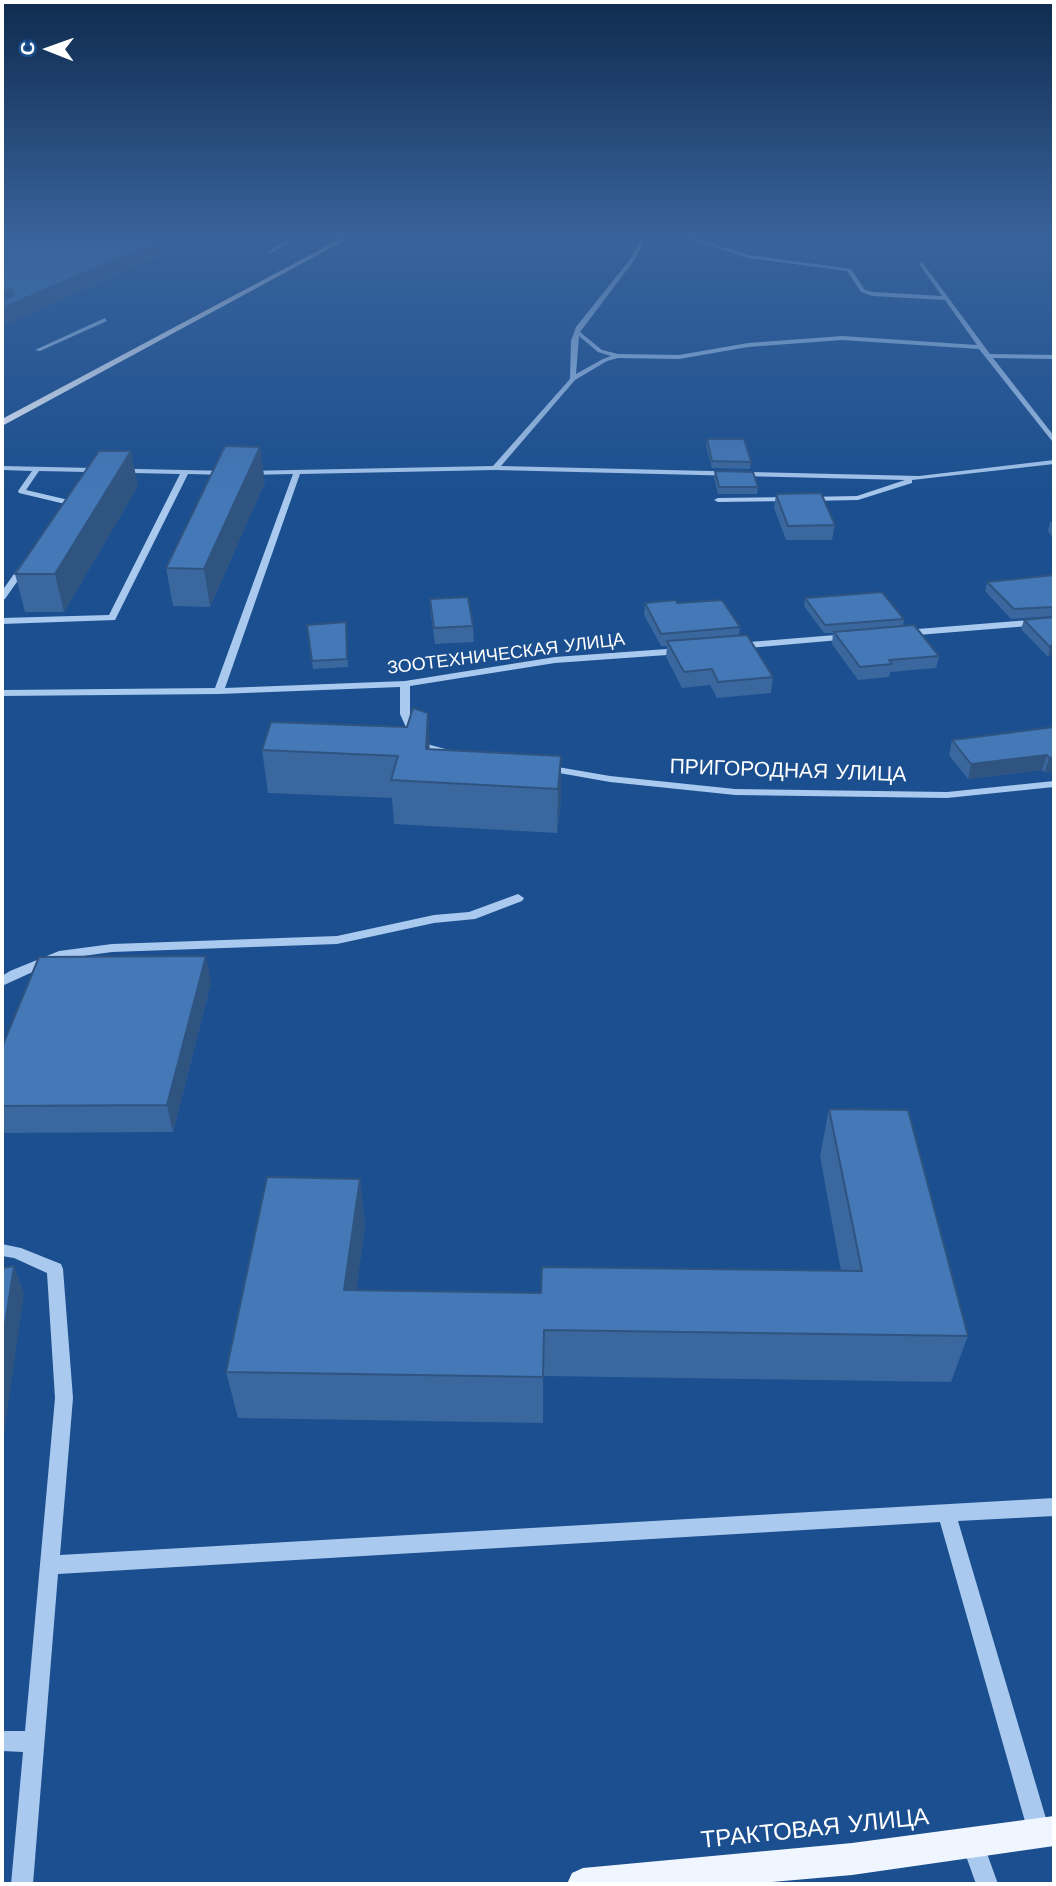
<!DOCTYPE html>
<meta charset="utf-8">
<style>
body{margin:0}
#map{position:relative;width:1056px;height:1886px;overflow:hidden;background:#1b4f8f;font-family:"Work Sans",sans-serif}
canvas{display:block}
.frame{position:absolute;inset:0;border:4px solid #fff;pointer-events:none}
.north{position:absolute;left:14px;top:14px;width:70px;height:70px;-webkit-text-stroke:5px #1b4f8f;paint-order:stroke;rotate:271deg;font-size:19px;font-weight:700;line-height:28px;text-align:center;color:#fff}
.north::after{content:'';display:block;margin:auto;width:24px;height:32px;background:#fff;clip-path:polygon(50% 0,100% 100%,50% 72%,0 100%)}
</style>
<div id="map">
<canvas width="1056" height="1886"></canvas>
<div class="frame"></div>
<div class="north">С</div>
</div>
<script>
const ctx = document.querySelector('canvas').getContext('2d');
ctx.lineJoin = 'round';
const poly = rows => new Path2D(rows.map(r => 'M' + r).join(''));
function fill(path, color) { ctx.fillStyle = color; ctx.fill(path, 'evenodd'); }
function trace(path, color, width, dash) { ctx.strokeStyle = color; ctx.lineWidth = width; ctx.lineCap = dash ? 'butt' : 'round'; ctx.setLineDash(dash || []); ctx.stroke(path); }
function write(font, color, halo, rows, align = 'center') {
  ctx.font = font + ' "Work Sans",sans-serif'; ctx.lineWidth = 6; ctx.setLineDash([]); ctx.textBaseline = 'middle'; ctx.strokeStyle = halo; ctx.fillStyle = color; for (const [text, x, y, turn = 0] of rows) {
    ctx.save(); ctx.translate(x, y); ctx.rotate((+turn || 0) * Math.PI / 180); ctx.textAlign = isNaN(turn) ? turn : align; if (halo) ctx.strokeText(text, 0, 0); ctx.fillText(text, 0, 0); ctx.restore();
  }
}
fill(poly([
 [293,238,298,238,271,253,267,252,293,238],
 [641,238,645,238,636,258,580,332,602,350,618,354,679,355,748,343,842,336,977,345,945,300,872,296,861,292,847,271,748,258,687,238,693,238,749,255,851,269,865,290,873,292,942,296,919,264,922,262,990,354,1054,355,1054,359,993,358,1054,436,1054,442,1052,441,979,349,842,340,748,347,679,359,618,358,607,361,575,380,501,466,919,476,1054,460,1054,464,912,480,912,483,858,500,807,501,804,501,804,497,857,496,905,480,495,470,300,474,225,688,405,681,555,657,681,648,686,651,681,654,555,663,410,686,410,714,423,743,453,751,454,753,449,756,415,747,400,714,400,687,219,694,2,696,2,690,215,688,293,474,247,475,243,473,244,471,493,466,570,379,571,341,576,327,631,258,641,238],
 [579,336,598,352,611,356,603,359,576,374,579,336],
 [105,318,107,321,40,351,35,350,105,318],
 [2,466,229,471,233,473,229,475,188,474,115,620,2,624,2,618,109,615,180,474,39,471,26,490,73,501,73,505,63,514,59,512,65,504,19,493,18,491,32,471,2,470,2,466],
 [792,497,792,501,789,501,718,502,714,500,718,498,792,497],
 [21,564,28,566,5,599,2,600,2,591,21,564],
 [1054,618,1054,624,905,636,901,633,905,630,1054,618],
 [848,634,853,637,851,639,737,649,732,646,737,643,848,634],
 [546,765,610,776,735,789,947,792,1054,781,1054,787,947,798,735,795,610,782,542,770,541,768,546,765],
 [518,894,524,898,522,901,475,919,434,923,337,944,112,952,61,959,2,986,2,976,10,971,59,951,112,944,337,936,434,915,469,912,518,894],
 [2,1244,21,1248,61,1264,63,1269,73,1398,60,1555,1054,1498,1054,1516,958,1521,1050,1832,1047,1840,1039,1843,1031,1840,1028,1832,940,1522,58,1574,33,1884,11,1884,23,1752,2,1751,2,1731,25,1731,55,1398,47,1273,14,1258,2,1256,2,1244],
 [972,1831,980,1834,998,1884,976,1884,961,1842,964,1834,972,1831]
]), '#a9c9ee');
fill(poly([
 [342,238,349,238,2,426,2,419,342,238],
 [1054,1816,1054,1846,852,1875,749,1884,567,1884,572,1873,583,1868,852,1843,1054,1816]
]), '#f0f6ff');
fill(poly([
 [2,238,239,238,227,243,198,239,3,326,2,326],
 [707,439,751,462,750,469,712,468,706,446],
 [715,471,758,487,757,494,718,494,714,478],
 [265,482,210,607,173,606,166,568],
 [138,486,64,612,25,612,15,574],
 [776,494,835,525,832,540,786,540,774,508],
 [1050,522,1054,522,1054,540,1048,531],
 [1054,575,1054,616,1011,619,985,591,987,582],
 [805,598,904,619,903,626,939,656,936,668,890,672,889,677,858,680,832,644,833,633,824,633,804,606],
 [430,599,473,626,474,642,435,644,431,615],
 [645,603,677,603,740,627,739,636,773,677,771,693,717,698,710,685,682,688,666,657,667,646,661,646,644,615],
 [1054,617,1054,651,1048,657,1021,629,1024,620],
 [346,622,348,667,313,669,307,625],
 [1054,727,1054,771,1045,772,1042,770,968,779,949,755,952,740],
 [430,749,561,756,561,799,557,833,394,824,392,798,268,793,262,750],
 [211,983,173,1132,2,1133,2,1047],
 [829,1109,968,1336,951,1382,543,1376,543,1423,238,1418,226,1372,360,1179,365,1226,356,1291,541,1293,841,1271,820,1156]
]), '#3a679d');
fill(poly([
 [166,238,198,238,198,239,3,326,2,322,2,292,10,289,13,303],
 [226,238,239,238,227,243],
 [260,447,265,482,210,607,204,569],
 [131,451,138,486,64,612,55,574],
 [1054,643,1054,651,1048,657,1050,647],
 [428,713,430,755,426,749],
 [1047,755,1042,770,968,779,971,764],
 [561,756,561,799,557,833,558,789],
 [1054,757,1054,771,1045,772,1049,758],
 [206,956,211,983,173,1132,167,1105],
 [360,1179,365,1226,350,1337,344,1290],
 [14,1266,24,1293,2,1448,2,1344]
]), '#305480');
const building = poly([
 [2,238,166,238,2,308,2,301,14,295,10,289,2,292,2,238],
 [707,439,744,439,751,462,712,461,707,439],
 [225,446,260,447,204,569,166,568,225,446],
 [99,451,131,451,55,574,15,574,99,451],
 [715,471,753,472,758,487,719,487,715,471],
 [821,493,835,525,788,526,776,494,821,493],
 [1054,575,1054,607,1014,609,987,582,1054,575],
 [882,592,904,619,825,625,805,598,882,592],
 [468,597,473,626,434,628,430,599,468,597],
 [676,600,677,603,722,600,740,627,661,634,645,603,676,600],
 [1054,617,1054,643,1050,647,1024,620,1054,617],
 [346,622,347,659,312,661,307,625,346,622],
 [914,625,939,656,889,660,892,664,860,667,834,632,914,625],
 [747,635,773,677,718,682,712,669,684,672,667,641,747,635],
 [413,708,428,713,426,749,561,756,558,789,391,780,398,756,262,750,271,722,407,727,413,708],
 [1054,727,1054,757,1049,758,1047,755,971,764,952,740,1054,727],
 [206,956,167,1105,2,1106,2,1047,39,957,206,956],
 [829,1109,908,1110,968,1336,544,1330,543,1377,226,1372,267,1177,360,1179,344,1290,541,1293,542,1267,862,1271,829,1109],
 [14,1266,2,1344,2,1268,14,1266]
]);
fill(building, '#4478b7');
trace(building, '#305480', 2);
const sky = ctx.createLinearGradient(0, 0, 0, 502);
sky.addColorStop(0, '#0f2b4f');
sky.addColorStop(0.47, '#39639b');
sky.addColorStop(1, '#39639b00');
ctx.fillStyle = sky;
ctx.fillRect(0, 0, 1056, 502);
write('18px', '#fff', '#1b4f8f', [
 ["ЗООТЕХНИЧЕСКАЯ УЛИЦА",506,654,-7]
]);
write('21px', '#fff', '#1b4f8f', [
 ["ПРИГОРОДНАЯ УЛИЦА",788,771,2]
]);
write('24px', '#fff', '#1b4f8f', [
 ["ТРАКТОВАЯ УЛИЦА",815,1829,-6]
]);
</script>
